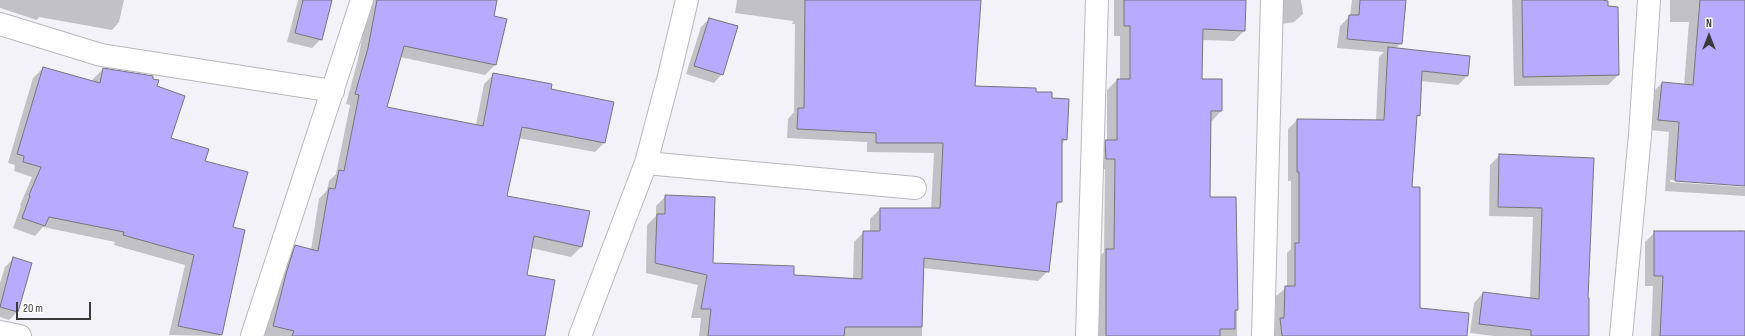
<!DOCTYPE html>
<style>
body{margin:0}
#map{position:relative;width:1745px;height:336px;overflow:hidden;background:#f2f2f8;font-family:"Sofia Sans Condensed",sans-serif}
canvas{display:block}
.north{position:absolute;left:1689px;top:16px;width:40px;height:40px;-webkit-text-stroke:3px #fff;paint-order:stroke;rotate:0deg;font-size:11px;font-weight:700;line-height:16px;text-align:center;color:#3a3a3c}
.north::after{content:'';display:block;margin:auto;width:14px;height:18px;background:#3a3a3c;clip-path:polygon(50% 0,100% 100%,50% 72%,0 100%)}
.scale{position:absolute;left:16px;top:302px;width:75px;height:18px;box-sizing:border-box;border:2px solid #3a3a3c;border-top:0;padding-left:5px;font-size:12px;line-height:14px;white-space:nowrap;color:#3a3a3c;-webkit-text-stroke:3px #fff;paint-order:stroke}
</style>
<div id="map">
<canvas width="1745" height="336"></canvas>
<div class="north">N</div>
<div class="scale">20 m</div>
</div>
<script>
const ctx = document.querySelector('canvas').getContext('2d');
ctx.lineJoin = 'round';
function fill(path, color) { ctx.fillStyle = color; ctx.fill(path, 'evenodd'); }
const poly = rows => new Path2D(rows.map(r => 'M' + r).join(''));
function trace(path, color, width, dash) { ctx.strokeStyle = color; ctx.lineWidth = width; ctx.lineCap = dash ? 'butt' : 'round'; ctx.setLineDash(dash || []); ctx.stroke(path); }
fill(poly([
 [0,0,124,0,119,22,112,30,39,17,37,20,0,8],
 [298,0,330,0,321,39,312,48,287,42],
 [372,0,496,0,493,17,495,65,485,75,400,57,386,108,476,125,484,84,494,74,549,90,605,142,595,152,518,138,506,197,581,247,571,257,531,248,526,276,543,336,264,336,276,285,285,256,295,246,311,250,319,199,327,190,329,181,336,174,350,105,346,104,358,59,369,4],
 [737,0,980,0,974,87,1035,93,1051,99,1066,139,1061,145,1061,201,1055,207,1048,271,1038,281,923,268,922,336,699,336,701,318,691,318,698,285,646,273,647,225,656,216,656,206,666,196,712,264,793,276,853,279,854,242,864,232,870,232,870,219,880,209,931,209,934,153,867,152,867,142,787,138,788,119,794,112,795,24,792,24,793,21,735,13],
 [1114,0,1245,0,1244,31,1234,41,1202,40,1201,80,1221,80,1221,111,1211,122,1209,198,1237,250,1237,336,1096,336,1096,260,1104,252,1105,169,1096,170,1095,152,1107,141,1107,90,1117,80,1120,80,1120,36,1114,36],
 [1274,0,1301,0,1303,14,1294,22,1276,25],
 [1352,0,1405,0,1401,43,1395,49,1467,76,1458,85,1420,81,1419,115,1416,118,1411,188,1419,308,1466,336,1272,336,1272,328,1275,324,1276,296,1287,287,1287,253,1291,249,1291,181,1288,181,1288,129,1297,120,1376,121,1379,57,1384,52,1337,48,1340,26,1350,16],
 [1512,0,1601,0,1618,75,1608,85,1514,86],
 [1670,0,1745,0,1745,185,1670,180,1670,182,1745,187,1745,196,1665,191,1669,132,1649,130,1652,93,1662,83,1684,85,1689,22,1670,22],
 [709,19,722,74,714,83,686,74,701,27],
 [43,68,93,82,93,79,103,69,156,87,170,138,204,161,232,228,220,336,169,335,185,265,114,245,115,242,43,227,35,236,13,228,21,206,20,205,32,177,14,171,15,165,8,163,33,78],
 [1500,155,1593,159,1587,299,1588,336,1494,336,1470,333,1474,303,1483,293,1530,299,1533,217,1489,216,1490,165],
 [1739,230,1745,231,1745,336,1651,336,1653,286,1645,286,1645,242,1655,232,1737,232],
 [13,259,17,312,9,320,0,317,0,283,5,267]
]), '#0003');
const building = poly([
 [303,0,332,0,322,40,295,33,303,0],
 [377,0,497,0,494,16,507,19,496,65,404,46,387,107,483,126,493,73,552,84,551,89,614,102,605,143,522,127,507,196,590,211,582,247,534,236,527,275,555,280,545,336,292,336,294,331,273,326,286,274,295,245,318,251,329,188,335,189,339,170,344,171,359,95,355,94,368,48,377,0],
 [805,0,981,0,975,86,1036,88,1036,92,1052,92,1052,98,1069,99,1067,140,1062,139,1062,202,1057,202,1049,272,924,258,922,327,845,327,844,336,708,336,711,309,701,309,707,275,655,263,657,214,665,214,665,195,715,197,713,263,794,266,794,275,862,279,863,231,880,231,880,208,940,208,943,143,876,143,876,133,797,129,798,108,804,108,805,0],
 [1124,0,1246,0,1245,31,1203,29,1202,79,1222,79,1222,111,1211,111,1210,197,1236,197,1238,310,1235,310,1235,329,1220,329,1220,336,1106,336,1106,249,1114,249,1115,159,1106,159,1105,140,1117,140,1117,79,1130,79,1130,26,1124,26,1124,0],
 [1360,0,1406,0,1402,44,1347,39,1349,15,1359,15,1360,0],
 [1522,0,1602,0,1608,1,1608,6,1618,7,1619,75,1523,77,1522,0],
 [1700,0,1745,0,1745,186,1675,181,1679,122,1658,120,1662,82,1693,85,1700,0],
 [709,18,738,26,723,75,694,66,709,18],
 [1388,47,1470,56,1468,76,1422,71,1420,116,1417,115,1412,187,1420,187,1420,308,1469,313,1467,336,1282,336,1280,318,1284,318,1285,286,1295,286,1295,243,1299,243,1299,172,1297,172,1297,119,1384,120,1388,47],
 [43,67,100,83,103,68,153,76,153,79,159,80,157,86,185,96,171,138,209,149,205,161,248,172,233,227,245,230,222,335,178,326,194,255,123,235,124,232,49,217,45,226,22,218,30,196,29,195,41,167,23,162,24,156,17,154,43,67],
 [1499,154,1594,158,1588,298,1589,298,1589,336,1531,336,1531,330,1479,324,1483,292,1539,299,1542,208,1498,207,1499,154],
 [1654,231,1745,231,1745,336,1660,336,1663,276,1654,276,1654,231],
 [13,257,32,263,18,312,0,307,13,257]
]);
fill(building, '#b7aaff');
trace(building, '#76757a', 1);
const minor = poly([
 [0,24,101,55,333,91],
 [646,163,915,188],
 [0,332,20,336],
 [252,336,362,0],
 [580,336,646,163,669,76,687,0],
 [1087,336,1097,0],
 [1263,336,1272,0],
 [1621,336,1640,135,1649,0]
]);
trace(minor, '#b8b7bd', 24);
trace(minor, '#fff', 22);
</script>
